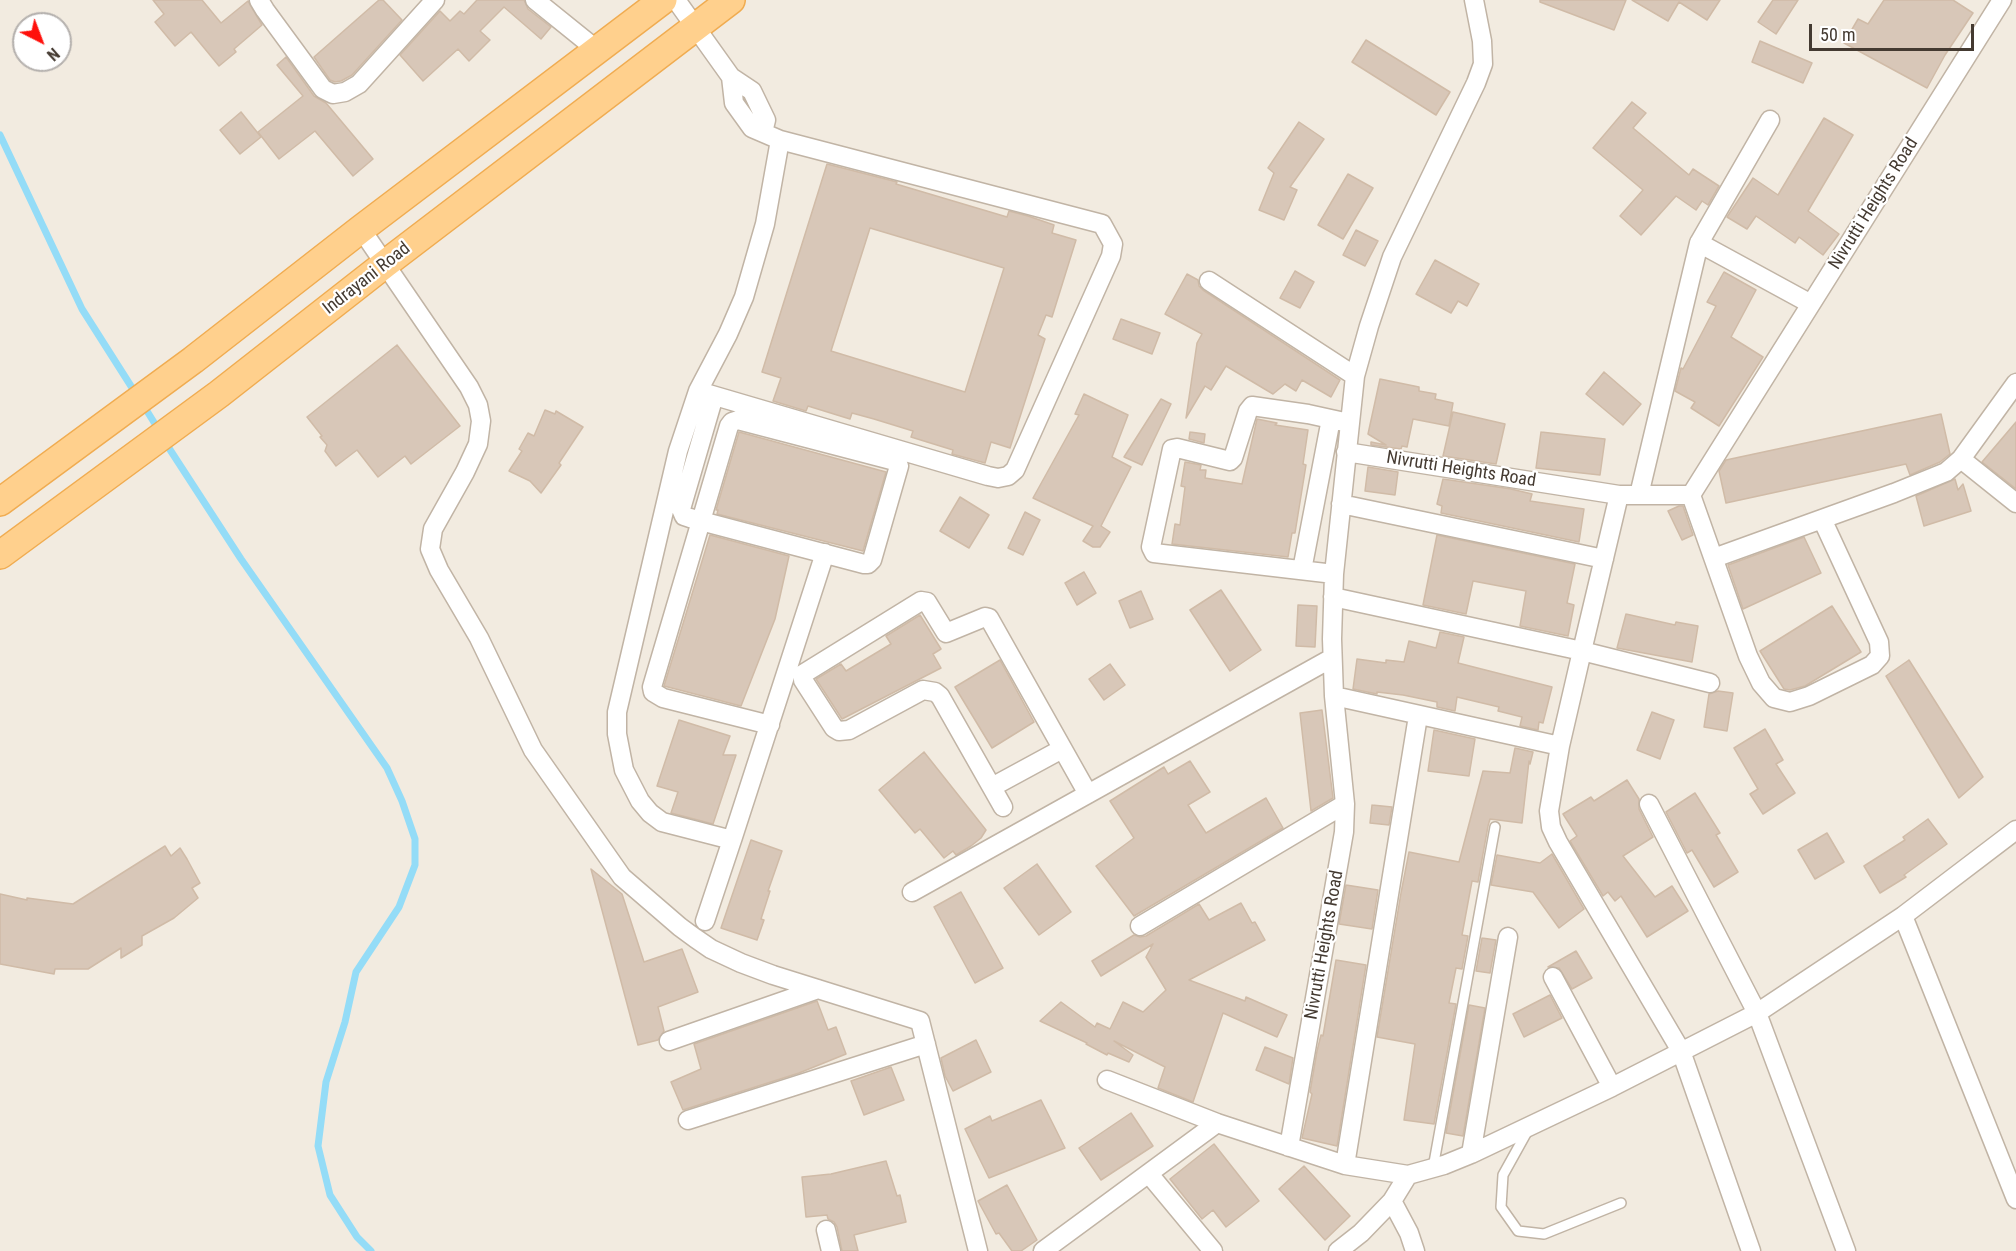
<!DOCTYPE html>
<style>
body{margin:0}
#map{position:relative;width:2016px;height:1251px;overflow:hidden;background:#f2ebe0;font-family:"Roboto Condensed",sans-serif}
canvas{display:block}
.north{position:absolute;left:12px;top:12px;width:60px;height:60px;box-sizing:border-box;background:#fff;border:2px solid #b4b0ad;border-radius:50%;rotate:138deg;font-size:16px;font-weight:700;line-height:24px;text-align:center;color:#443a31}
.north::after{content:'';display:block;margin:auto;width:21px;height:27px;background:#ff100b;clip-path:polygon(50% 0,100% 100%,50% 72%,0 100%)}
.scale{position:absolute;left:1809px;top:24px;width:165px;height:27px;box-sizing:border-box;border:3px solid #443a31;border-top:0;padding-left:8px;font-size:18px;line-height:21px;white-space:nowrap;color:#443a31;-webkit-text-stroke:4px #fff;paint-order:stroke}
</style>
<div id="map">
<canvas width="2016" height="1251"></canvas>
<div class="north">N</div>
<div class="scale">50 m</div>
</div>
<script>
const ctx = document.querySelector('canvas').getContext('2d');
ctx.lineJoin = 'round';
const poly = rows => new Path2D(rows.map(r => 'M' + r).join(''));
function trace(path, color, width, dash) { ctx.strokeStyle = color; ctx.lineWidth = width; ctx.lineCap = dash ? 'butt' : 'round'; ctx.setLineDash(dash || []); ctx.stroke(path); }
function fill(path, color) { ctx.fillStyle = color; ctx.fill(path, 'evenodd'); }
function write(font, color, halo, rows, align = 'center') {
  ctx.font = font + ' "Roboto Condensed",sans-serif'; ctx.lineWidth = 4.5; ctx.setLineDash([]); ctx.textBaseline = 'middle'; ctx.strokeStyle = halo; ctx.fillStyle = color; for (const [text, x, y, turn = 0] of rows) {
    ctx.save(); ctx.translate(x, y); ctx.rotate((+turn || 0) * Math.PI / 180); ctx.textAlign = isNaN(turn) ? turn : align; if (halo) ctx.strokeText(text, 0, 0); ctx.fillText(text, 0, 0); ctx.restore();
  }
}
trace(poly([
 [0,135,82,309,136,394],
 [142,403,160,432],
 [165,442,241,559,387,768,402,801,415,839,415,865,399,907,356,972,345,1022,326,1082,318,1146,330,1195,357,1237,371,1251]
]), '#94dcf7', 7);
const building = poly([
 [153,0,202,0,221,23,248,1,262,25,234,49,236,52,219,66,191,32,175,46,155,22,164,14,153,0],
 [379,0,383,0,402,20,352,75,341,81,335,82,330,80,314,57,379,0],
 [477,0,524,0,528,9,551,27,541,39,504,7,480,31,490,40,469,61,458,49,423,81,400,55,440,11,450,21,460,11,464,14,477,0],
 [1540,0,1626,0,1614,30,1540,2,1540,0],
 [1632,0,1720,0,1707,20,1679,2,1668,21,1632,0],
 [1773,0,1798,0,1776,34,1758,22,1773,0],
 [1884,0,1953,0,1973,13,1945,55,1927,88,1844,43,1858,19,1868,24,1884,0],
 [1366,40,1450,92,1436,115,1352,62,1366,40],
 [1760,41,1812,63,1803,83,1752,62,1760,41],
 [286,57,314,96,326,103,373,159,353,176,315,131,279,159,258,132,303,96,277,65,286,57],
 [1632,102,1646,113,1633,128,1689,175,1693,169,1719,186,1708,205,1702,201,1696,210,1676,196,1641,235,1620,216,1643,190,1593,148,1632,102],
 [241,112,261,137,240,154,220,130,241,112],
 [1824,118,1853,135,1808,211,1839,234,1823,255,1799,237,1795,243,1756,216,1747,229,1727,217,1753,178,1778,195,1824,118],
 [1299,122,1324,139,1290,187,1297,190,1284,220,1259,210,1274,173,1268,168,1299,122],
 [827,164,897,182,896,184,1007,217,1009,211,1028,216,1054,225,1052,233,1076,240,1052,317,1046,315,1038,335,1045,339,1010,448,991,442,985,463,952,454,953,450,911,437,913,431,874,419,852,413,850,419,808,406,806,411,773,401,781,378,762,372,827,164],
 [870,228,1004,268,965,392,831,351,870,228],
 [1348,174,1373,188,1343,239,1318,225,1348,174],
 [1356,230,1378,241,1365,266,1343,255,1356,230],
 [1435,260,1479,284,1467,306,1458,301,1451,313,1416,294,1435,260],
 [1295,271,1314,282,1300,308,1280,298,1295,271],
 [1724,272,1756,290,1731,337,1763,357,1719,426,1691,408,1695,402,1675,391,1681,368,1683,369,1716,306,1707,302,1724,272],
 [1187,274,1198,280,1199,286,1203,290,1340,380,1331,397,1302,380,1296,391,1285,384,1273,394,1226,366,1211,390,1205,386,1186,418,1197,343,1202,334,1165,314,1187,274],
 [1121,319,1160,333,1152,354,1113,339,1121,319],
 [397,345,460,426,411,464,405,456,378,477,357,450,336,466,325,451,327,445,320,437,322,436,307,417,397,345],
 [1604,372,1641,404,1623,425,1586,394,1604,372],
 [1380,379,1419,387,1419,391,1436,394,1435,399,1453,403,1449,426,1413,419,1407,447,1402,446,1401,449,1371,445,1371,442,1386,445,1368,434,1380,379],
 [1084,394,1128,415,1112,457,1131,467,1101,526,1110,532,1100,547,1093,547,1083,541,1093,526,1033,498,1079,415,1075,414,1084,394],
 [1161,399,1171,404,1142,465,1124,457,1161,399],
 [545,410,555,414,556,411,583,427,559,463,561,465,541,493,530,481,509,471,522,451,519,449,528,433,534,436,545,410],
 [1453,412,1505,424,1496,464,1443,456,1453,412],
 [1941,414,1950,454,1940,462,1910,475,1906,464,1726,503,1719,471,1726,460,1941,414],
 [1257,419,1277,423,1275,425,1308,430,1303,464,1306,465,1295,533,1292,533,1288,557,1172,544,1175,524,1180,525,1185,487,1181,486,1185,462,1201,465,1200,470,1206,470,1205,478,1242,484,1257,419],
 [2016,422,2016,489,1982,462,2016,422],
 [739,432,886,472,863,551,717,514,718,510,716,510,739,432],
 [1190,432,1205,434,1204,443,1189,439,1190,432],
 [1541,432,1605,439,1600,475,1536,468,1541,432],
 [1368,467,1398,472,1395,495,1365,491,1368,467],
 [1443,479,1511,489,1532,494,1530,501,1584,509,1579,542,1441,513,1442,506,1437,504,1443,479],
 [1955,479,1958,490,1963,484,1971,511,1924,526,1916,496,1955,479],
 [960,497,989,515,969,548,940,531,960,497],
 [1679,506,1683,506,1693,535,1682,540,1668,511,1679,506],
 [1025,512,1040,520,1023,555,1008,548,1025,512],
 [710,535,789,556,775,619,741,706,664,686,710,535],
 [1437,535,1575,564,1567,603,1574,605,1568,636,1520,626,1526,591,1473,581,1466,614,1423,605,1437,535],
 [1804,537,1821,573,1743,609,1728,565,1804,537],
 [1084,572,1096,593,1077,605,1065,583,1084,572],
 [1221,590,1261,650,1230,671,1190,610,1221,590],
 [1141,591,1153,619,1130,628,1119,601,1141,591],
 [1298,605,1317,606,1315,647,1296,646,1298,605],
 [1832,606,1861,652,1805,686,1790,690,1784,689,1760,651,1832,606],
 [1626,614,1675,625,1676,622,1698,626,1692,662,1617,648,1626,614],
 [920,615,941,649,933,654,941,668,842,719,816,679,841,664,846,671,891,644,886,636,920,615],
 [1440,632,1464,637,1458,663,1552,687,1543,723,1539,722,1538,730,1520,726,1522,717,1498,711,1499,707,1457,697,1455,711,1437,707,1437,702,1403,695,1377,692,1377,694,1353,689,1357,659,1386,663,1386,660,1404,662,1409,641,1436,648,1440,632],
 [1000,660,1034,722,992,748,955,687,1000,660],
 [1909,660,1983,777,1959,798,1886,676,1909,660],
 [1110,664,1125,685,1104,700,1089,679,1110,664],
 [1718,691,1733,693,1727,731,1704,727,1709,694,1718,691],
 [1322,710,1333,798,1311,811,1300,713,1322,710],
 [1652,712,1674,720,1660,759,1637,750,1652,712],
 [679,720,730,736,723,755,736,755,713,824,671,813,678,792,657,786,679,720],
 [1765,729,1783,760,1776,764,1795,793,1763,814,1750,794,1758,789,1734,748,1765,729],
 [1434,730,1475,739,1469,776,1428,771,1434,730],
 [1515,748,1533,752,1530,764,1529,761,1522,823,1490,819,1488,826,1478,882,1472,881,1462,935,1468,936,1462,969,1456,968,1449,1003,1456,1004,1434,1124,1404,1120,1415,1044,1377,1037,1401,893,1409,852,1459,862,1483,771,1510,773,1515,748],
 [924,752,986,830,981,838,971,846,956,855,953,851,944,858,920,829,915,833,879,790,924,752],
 [1190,761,1210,792,1188,805,1206,833,1266,798,1283,828,1134,916,1096,866,1134,838,1110,801,1164,767,1168,774,1190,761],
 [1627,780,1639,799,1639,809,1653,837,1623,856,1655,897,1672,886,1688,911,1647,937,1621,896,1615,901,1608,892,1603,896,1570,841,1577,836,1563,814,1591,797,1594,801,1627,780],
 [1695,793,1720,833,1716,835,1738,872,1714,887,1692,850,1687,853,1666,812,1695,793],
 [1372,805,1392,807,1389,825,1370,823,1372,805],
 [1928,819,1947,844,1904,875,1906,877,1880,893,1864,866,1905,840,1903,837,1928,819],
 [1827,833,1844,862,1815,879,1798,850,1827,833],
 [751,840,782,851,768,891,770,891,761,919,764,920,757,940,721,928,751,840],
 [165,846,171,856,180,848,187,859,200,883,192,888,198,898,174,918,142,936,142,945,121,958,121,948,88,969,55,969,54,974,0,964,0,894,27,900,27,898,73,904,165,846],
 [1552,854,1584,909,1559,928,1533,892,1491,885,1497,855,1540,863,1552,854],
 [1037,864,1071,912,1039,935,1004,888,1037,864],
 [591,869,622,894,644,962,682,949,698,992,658,1007,664,1031,658,1040,638,1045,591,869],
 [1346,885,1378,890,1372,929,1339,924,1346,885],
 [961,892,1003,968,975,983,934,907,961,892],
 [1241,903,1252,923,1255,922,1265,940,1189,980,1245,1001,1246,997,1287,1015,1277,1037,1223,1013,1193,1102,1158,1088,1165,1067,1114,1041,1133,1055,1129,1062,1108,1053,1107,1055,1086,1044,1087,1043,1040,1021,1061,1002,1095,1027,1097,1023,1110,1029,1123,1002,1143,1012,1166,990,1146,957,1153,944,1101,976,1092,961,1134,935,1140,937,1146,936,1199,904,1209,920,1241,903],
 [1482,938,1496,940,1490,973,1476,971,1482,938],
 [1576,951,1592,978,1572,989,1559,968,1548,967,1576,951],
 [1336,960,1366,965,1337,1146,1302,1138,1312,1094,1310,1092,1317,1051,1321,1035,1323,1036,1336,960],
 [1550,995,1562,1018,1524,1037,1513,1014,1550,995],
 [817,1001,828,1030,836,1027,846,1054,799,1073,683,1110,671,1082,701,1069,694,1044,817,1001],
 [1469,1005,1485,1008,1463,1136,1446,1133,1469,1005],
 [976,1040,991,1072,953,1091,945,1076,941,1058,976,1040],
 [1265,1047,1293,1058,1289,1084,1256,1070,1265,1047],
 [891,1067,904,1100,864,1115,851,1081,891,1067],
 [1041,1100,1065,1148,989,1178,965,1129,990,1116,992,1121,1041,1100],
 [1131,1113,1153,1146,1101,1180,1079,1148,1131,1113],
 [1214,1144,1259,1201,1226,1227,1213,1210,1202,1219,1170,1179,1214,1144],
 [886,1161,897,1196,900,1195,906,1222,854,1235,858,1251,842,1251,837,1227,834,1222,828,1219,827,1215,806,1217,802,1177,831,1174,886,1161],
 [1304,1166,1350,1216,1325,1240,1279,1189,1304,1166],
 [1007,1185,1037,1240,1021,1251,1012,1251,999,1233,996,1234,978,1201,1007,1185]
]);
fill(building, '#d8c7b8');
trace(building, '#d0bba7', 1.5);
const lane = poly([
 [1528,1130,1503,1175,1501,1207,1518,1231,1544,1234,1621,1203],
 [1433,1168,1495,827]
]);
const street = poly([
 [259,0,265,10,323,89,333,94,345,92,359,84,435,0],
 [535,0,597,50],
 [676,0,731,77,752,91,766,120,763,132],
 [361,229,469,387,478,405,481,421,478,444,465,472,433,529,430,549,439,570,479,638,533,750,622,877,680,927,695,938,711,949,741,963,773,975,920,1021,978,1251],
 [1699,243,1770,120],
 [1209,281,1355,376],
 [705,393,988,476,998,478,1008,476,1015,470,1111,256,1113,244,1102,224,780,140],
 [714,396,681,509,684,516,690,518,701,521,864,564,868,564,872,560,899,466,895,461,738,420,732,422,729,426,701,521,652,687,653,692,663,698,770,725],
 [1346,452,1619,495,1691,495,2002,0],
 [1961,459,2016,503],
 [1639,495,1699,243,1811,304],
 [1691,495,1748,656,1761,683,1774,698,1790,702,1809,696,1872,665,1880,656,1879,642,1822,519],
 [1341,504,1604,559],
 [1714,558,1894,493,1946,472,1961,459,2016,383],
 [1302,570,1331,419],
 [1334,574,1154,553,1151,547,1172,449,1177,448,1230,461,1233,458,1248,411,1252,406,1308,414,1349,423],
 [1333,597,1582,651,1619,495],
 [1710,683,1582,651,1560,746,1549,811,1551,827,1558,842,1681,1051,1751,1251],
 [1334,696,1560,746],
 [992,787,1062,749],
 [1649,804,1757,1013,1846,1251],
 [1003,807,940,696,935,692,923,690,849,730,839,731,834,728,803,680,803,674,921,601,927,602,946,633,985,617,989,618,1088,794],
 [732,840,825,553],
 [912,892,1332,658],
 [1903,916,2016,1199],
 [705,921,732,840,662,822,650,813,640,801,624,770,617,734,617,712,678,451,698,391,728,334,744,297,765,224,780,140,752,128,734,103,731,77],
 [1140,926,1345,804],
 [1553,977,1612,1087],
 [669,1041,818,989],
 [1107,1080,1217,1123,1345,1165,1408,1175,1444,1165,1471,1154,1612,1087,1757,1013,1903,916,2016,830],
 [688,1120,926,1044],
 [1289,1147,1344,832,1345,804,1334,696,1332,639,1334,574,1355,376,1369,326,1392,257,1476,83,1483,64,1482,41,1474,0],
 [1471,1154,1508,937],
 [1345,1165,1418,716],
 [1149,1174,1213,1251],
 [1392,1201,1409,1233,1415,1251],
 [826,1230,831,1251],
 [1043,1251,1217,1123],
 [1338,1251,1361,1233,1392,1201,1408,1175]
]);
const primary = poly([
 [0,502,193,360,361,229,663,0],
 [0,555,219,394,385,264,731,0]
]);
trace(lane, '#c1b4a5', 12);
trace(street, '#c1b4a5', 21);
trace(primary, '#f0ac51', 30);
trace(lane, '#fff', 9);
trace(street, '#fff', 18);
trace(primary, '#ffd08d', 27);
write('18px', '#443a31', '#fff', [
 ["Nivrutti Heights Road",1874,204,-58],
 ["Indrayani Road",367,279,-38],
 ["Nivrutti Heights Road",1461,470,9],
 ["Nivrutti Heights Road",1325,945,-80]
]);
</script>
